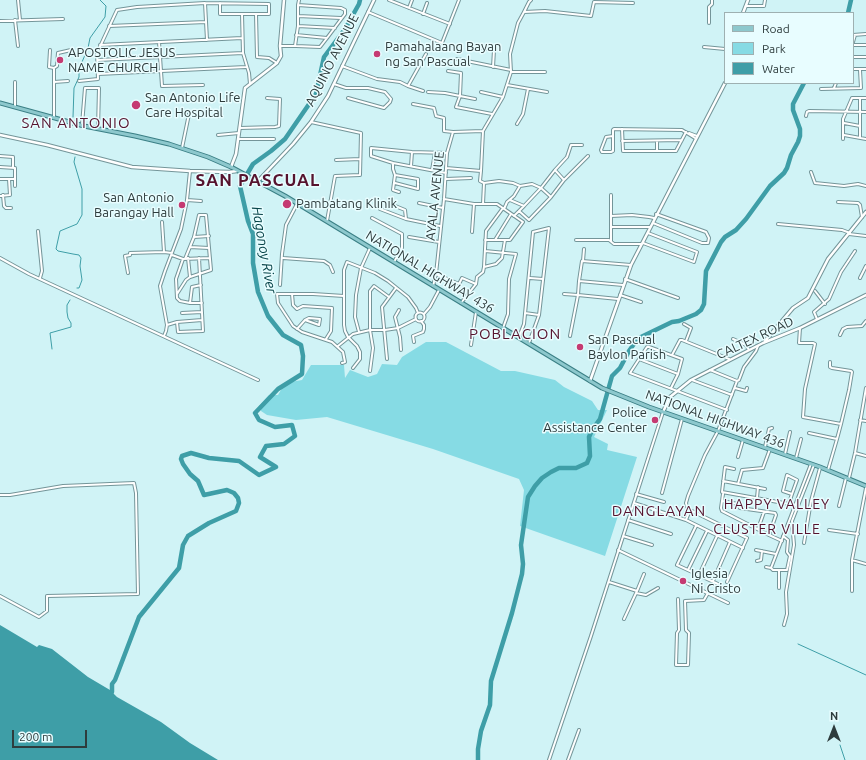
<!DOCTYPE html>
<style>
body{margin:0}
#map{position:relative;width:866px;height:760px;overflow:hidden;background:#d0f3f6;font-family:Ubuntu,sans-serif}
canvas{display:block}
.legend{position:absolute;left:724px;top:12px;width:130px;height:72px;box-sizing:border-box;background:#e8fdff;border:1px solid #9eb0b1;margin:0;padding:5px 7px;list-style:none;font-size:12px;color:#2e3c3d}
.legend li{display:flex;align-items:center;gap:8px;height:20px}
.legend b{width:20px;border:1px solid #9eb0b1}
.north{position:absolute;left:814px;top:708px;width:40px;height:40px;-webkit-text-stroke:3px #e8fdff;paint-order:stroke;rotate:0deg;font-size:11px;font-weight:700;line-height:16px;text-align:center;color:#2e3c3d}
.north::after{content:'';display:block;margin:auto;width:14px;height:18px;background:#2e3c3d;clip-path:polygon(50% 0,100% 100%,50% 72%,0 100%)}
.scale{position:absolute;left:12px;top:730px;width:75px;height:18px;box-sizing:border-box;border:2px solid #2e3c3d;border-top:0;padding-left:5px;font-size:12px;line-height:14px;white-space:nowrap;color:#2e3c3d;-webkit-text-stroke:3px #e8fdff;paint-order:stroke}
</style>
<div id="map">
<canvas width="866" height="760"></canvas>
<ul class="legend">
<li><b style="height:5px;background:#8dc8cd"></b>Road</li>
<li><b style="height:11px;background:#86dbe4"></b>Park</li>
<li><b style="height:11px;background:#3e9ea7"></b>Water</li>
</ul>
<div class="north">N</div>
<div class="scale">200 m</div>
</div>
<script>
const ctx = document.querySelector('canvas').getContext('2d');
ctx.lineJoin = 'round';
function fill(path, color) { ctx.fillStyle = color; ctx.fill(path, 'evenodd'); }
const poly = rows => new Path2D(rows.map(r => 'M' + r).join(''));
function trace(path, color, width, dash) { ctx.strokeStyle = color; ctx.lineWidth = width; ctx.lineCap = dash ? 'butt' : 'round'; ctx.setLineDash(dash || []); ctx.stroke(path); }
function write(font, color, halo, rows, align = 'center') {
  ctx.font = font + ' Ubuntu,sans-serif'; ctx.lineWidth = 3; ctx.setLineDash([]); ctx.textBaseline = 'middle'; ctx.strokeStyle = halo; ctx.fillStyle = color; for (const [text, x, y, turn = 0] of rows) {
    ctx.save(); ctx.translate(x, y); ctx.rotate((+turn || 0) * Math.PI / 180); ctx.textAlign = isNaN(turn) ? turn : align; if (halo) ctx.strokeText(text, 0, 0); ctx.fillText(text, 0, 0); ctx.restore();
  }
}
fill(poly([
 [426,342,446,342,501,371,515,371,555,380,564,387,592,401,598,410,607,410,594,437,608,444,607,450,637,457,605,556,520,526,524,490,519,479,433,449,327,417,296,420,267,415,261,411,259,406,269,395,278,395,285,383,302,380,311,365,344,365,345,378,350,370,368,377,377,374,382,364,397,365,402,357]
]), '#86dbe4');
fill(poly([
 [0,625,37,647,39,645,52,649,88,677,110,690,117,697,161,722,190,743,218,760,0,760]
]), '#3e9ea7');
trace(poly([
 [73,117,74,88,79,77,79,69,88,48,90,38,105,17,106,6,100,0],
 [75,157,74,162,82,189,82,215,77,224,60,231,56,249,58,251,73,254,79,255,81,258,80,266,82,280,79,288,77,288],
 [52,349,50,333,71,327,71,323,68,318,67,312,67,305,70,300],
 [798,644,866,675],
 [840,745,845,760]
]), '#3e9ea7', 1);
trace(poly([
 [848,13,851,0],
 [112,692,112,684,115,680,139,617,179,568,183,545,188,536,209,523,236,511,239,503,238,498,234,493,227,490,204,495,198,481,190,474,183,464,181,459,182,456,191,453,209,458,239,461,259,475,276,467,260,457,266,446,284,444,295,436,292,425,275,427,259,420,255,413,278,389,302,374,303,356,301,345,283,335,268,316,258,292,253,263,253,234,248,221,240,186,253,164,271,151,285,139,316,94,324,57,345,29,359,4,360,0],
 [478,760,478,749,481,731,490,705,491,681,512,613,522,574,523,564,521,545,528,497,535,486,542,478,551,472,559,468,576,468,587,463,590,456,589,437,592,430,600,419,612,376,620,368,629,351,636,341,641,337,672,322,679,321,696,314,701,310,704,304,706,271,721,242,725,237,736,230,746,219,770,186,784,173,787,168,791,155,798,142,800,136,800,129,793,110,793,104,804,83]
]), '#3e9ea7', 4.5);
const minor = poly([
 [18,0,20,20],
 [389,0,450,24],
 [205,3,207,40],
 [298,5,299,0],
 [746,6,764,6,765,0],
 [409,8,412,0],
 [368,12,442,43,459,0],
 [524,12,529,2,531,0],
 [242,14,243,53,249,73,250,84],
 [256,14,257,57,269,58,277,63],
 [423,14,427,3],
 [298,16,341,18],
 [15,20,18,46],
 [0,21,63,19],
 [709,23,709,7,712,4,712,0],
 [109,26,206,22],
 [298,26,335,28],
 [853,35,866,34],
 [159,42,162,86,203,85],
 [853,42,855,35],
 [100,45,242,38],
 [853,45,866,45],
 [280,46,295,46,298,26,298,5,341,8,345,10,345,14,327,38],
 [296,46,320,47,327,38,296,35],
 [475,47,494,50,493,67],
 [704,47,725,49],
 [50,50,49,67,54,68,57,66,58,53,71,50],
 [853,57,866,57],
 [457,59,511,70],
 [98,60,243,53],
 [342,66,377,79,400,82,408,86,426,54],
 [853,69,866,69],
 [448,71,461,73,460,96,456,107,492,114],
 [511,72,545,72],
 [98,74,246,67],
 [79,81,98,79,97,53,117,10,137,7,205,3,269,4,269,14,220,14,220,3],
 [15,82,15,107],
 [54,82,68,81],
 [334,84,346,88,368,88,385,92,391,99,390,102,384,108,348,98],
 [507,85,547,92],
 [408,86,423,91],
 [834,88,836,83],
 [821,89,861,88,860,70],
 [428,92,445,93,475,99],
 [481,92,503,97],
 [413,104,434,108,436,116,444,118,444,131,453,132,483,131,503,97,511,72,510,54,518,23,524,12,545,11,591,16,594,2,633,3],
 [806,116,807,112,809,111,866,112],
 [54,118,54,68],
 [311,122,361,133,360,175,335,176,327,221],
 [844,123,860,126],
 [517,124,523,114,528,89],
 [82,125,85,88,99,88,98,129],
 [240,128,275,127,279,126,280,99,267,98],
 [622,129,623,151,676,151,686,132],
 [689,133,697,136],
 [218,135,239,133],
 [844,135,866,139],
 [613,136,606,137,601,150,602,152,611,152,613,151,613,130,614,129,682,130,695,138],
 [860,137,860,98],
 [239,139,274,139],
 [843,139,843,119,852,98,866,98],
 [622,141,682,140],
 [182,148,189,114],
 [657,151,657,141],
 [0,156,13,157,13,168],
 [336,160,360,159],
 [393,163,446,173],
 [411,166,412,152],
 [0,167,15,168,15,186],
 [446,168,481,171,483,131],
 [432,170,435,153],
 [555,170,567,157,571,145,582,145],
 [481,171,480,181,484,183,483,204],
 [811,172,815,183,844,186,858,184,866,186],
 [0,179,15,179],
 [446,179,471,178],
 [564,180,588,156],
 [395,183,418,189,418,179,395,175],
 [484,183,499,181,513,183,520,186,514,196,507,202,504,209],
 [399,192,393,190,395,175,393,169,393,163,371,156,371,148,412,152,447,153],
 [3,195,4,206,6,208,11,208],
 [611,195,611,241],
 [0,196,10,195,9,179],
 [444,199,474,204,497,204,523,222,510,240,485,240],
 [187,200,201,201],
 [510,200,524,206,541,188,555,170,564,180,551,197,541,188,532,184,520,186],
 [838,202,858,203,860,205,862,217],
 [388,203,405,210,406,219],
 [419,203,443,208],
 [380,209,406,219,440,226],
 [519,211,529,220,551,197],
 [514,216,524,206],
 [611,216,632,215,649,217,654,218],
 [372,218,402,234,402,248,394,262],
 [162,222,164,252],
 [653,223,702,243,708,243,709,238,706,232,656,214],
 [778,224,842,230,850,233],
 [611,227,650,227],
 [38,231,42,271,40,278],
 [472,232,474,204],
 [849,234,866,236],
 [194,237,209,236],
 [409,237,439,242],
 [495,240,511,214],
 [576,240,609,240,614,244,641,244],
 [643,243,694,262,697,252,648,233],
 [190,247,209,248],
 [485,251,516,254,509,279,508,314,503,328],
 [172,255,183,259,210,258],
 [0,258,29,274,258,380],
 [188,258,190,277],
 [283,258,324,261,330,265,333,272],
 [183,259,176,279,177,298,180,301,190,303,202,303],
 [583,261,584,249],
 [484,267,486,231,503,208],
 [128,273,125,256,130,255,130,253,164,252,172,253],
 [436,274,459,284,462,278,476,284],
 [530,278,543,279],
 [860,278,866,266],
 [625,279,678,298],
 [579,281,582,261,631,265],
 [280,285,282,254,286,225,297,204],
 [433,286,436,274,444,199,447,153,453,132],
 [815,291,825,304],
 [177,294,186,280,190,277,211,270,206,215,199,215,194,237,185,259],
 [292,294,293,305,297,309,303,306,332,308,331,331,326,339],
 [564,294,578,295,570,336],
 [620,295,641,302],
 [618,299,578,295,579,281,623,285],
 [190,303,192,287,201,285],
 [461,303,476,284,477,277,483,272,484,267,496,264,502,258,505,240],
 [399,310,395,317,400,337,401,350],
 '415.5 317a4.5 4.5 0 1 1 9 0a4.5 4.5 0 1 1-9 0Z',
 [182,313,202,312],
 [525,313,539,315],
 [424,314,430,307,439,290],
 [817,319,814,312,829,299,841,272,855,251],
 [177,322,178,332,203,331,199,258],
 [684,324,691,328,686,341],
 [167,325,177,322,202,320],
 [800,328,799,343,813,343,815,344,805,389,803,417,841,424,837,439,809,433],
 [297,329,305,320,309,318,320,319,319,325,305,320],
 [359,332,355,317,356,295,361,268,370,248],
 [840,335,843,329,847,327,862,326,866,321],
 [164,336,166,331,167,325,160,286,165,271,181,229,187,200,190,171],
 [519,337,524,324,533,232,549,228,539,315,529,343],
 [733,339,746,345,749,350],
 [414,342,413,336,423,332,424,329,424,325,421,321],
 [471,345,476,312],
 [338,346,353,334,370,330,385,330,398,328,416,319],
 [672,355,680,340,682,340,729,359],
 [387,359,382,307,385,303,396,288],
 [639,359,678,374],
 [830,362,830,367,832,368,851,371,852,372,849,390,841,424],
 [342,363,345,362,343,352,332,342,302,332,293,326,278,303,277,294,313,294,344,296],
 [353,368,360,359,360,352,357,346,348,337,345,331,344,325,344,270,347,262,375,273,388,281,408,297,416,308,418,313],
 [710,370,737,381,718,431,705,455,688,496,686,503,687,507,690,510,747,538,727,582],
 [370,371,373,348,370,330,370,291,374,286,389,297],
 [692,380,732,395],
 [737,381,739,380,744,367,756,351,758,346],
 [671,388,678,374,682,359,649,347,647,347,630,373,727,410],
 [735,388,746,391,747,388],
 [860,420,866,421],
 [765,447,769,429,772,428],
 [855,453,866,456],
 [785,454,790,432],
 [738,457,743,440],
 [796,458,801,439],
 [734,469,725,467,722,492,795,505],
 [828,470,837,439],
 [849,478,855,453,866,388],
 [723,481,765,489],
 [738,484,742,470,763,468,770,449],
 [866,488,852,560,866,564],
 [662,493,682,419],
 [636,494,664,502],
 [0,495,10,495,63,486,134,483,136,493,138,594,47,596,47,611,39,617,0,596],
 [757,498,758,487],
 [722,501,738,504,740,508,775,513,776,515,769,535,722,511,721,508,723,494],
 [634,503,686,520,743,548],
 [789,503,792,494,797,480,787,475,783,491,792,494],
 [839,506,846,478],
 [628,520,671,534],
 [686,520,690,510],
 [696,526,677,565,718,584],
 [758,529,764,512],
 [829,530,858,534],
 [769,535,782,541],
 [623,536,652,545],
 [804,543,811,501,820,468],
 [618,550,728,603],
 [756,550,776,554],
 [757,561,761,560,762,551],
 [766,567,771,568,773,570,787,570,790,556,787,552,788,540,783,536],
 [771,568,811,464],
 [688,570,707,531],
 [699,575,717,536],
 [713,581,730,542],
 [609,582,637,591,644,574],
 [779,588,779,571],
 [852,591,852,560],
 [636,593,646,595,658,588],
 [678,599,679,630,677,633,676,665,688,665,689,633,686,630,685,601,704,600,708,593],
 [624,619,637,591],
 [784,625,787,614,786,592,794,545,792,521,814,465],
 [549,760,591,636,663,412],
 [568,760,579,730]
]);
const tertiary = poly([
 [743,13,748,0],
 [0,135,47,145,132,167,190,171,229,172,237,171],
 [231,167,236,154,245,88,277,63,281,56,280,46,284,0],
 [765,341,793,308,808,298,828,259,866,212],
 [590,381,631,265,725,83],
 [663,412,670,397,691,380,763,343,800,328,866,295]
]);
const secondary = poly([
 [258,181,293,144,311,122,328,96,374,0]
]);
const primary = poly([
 [0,103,84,126,135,136,169,144,208,157,231,167,285,196,602,388,649,407,820,467,866,486]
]);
trace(minor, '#749599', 4);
trace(tertiary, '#749599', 4.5);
trace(secondary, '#749599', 4.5);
trace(primary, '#3a7f85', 5);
trace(minor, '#fff', 2);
trace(tertiary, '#fff', 2.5);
trace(secondary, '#fff', 2.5);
trace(primary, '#8dc8cd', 3);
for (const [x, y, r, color] of [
 [377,54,4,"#c53a72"],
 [60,60,4,"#c53a72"],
 [136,105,5,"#c53a72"],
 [287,204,5,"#c53a72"],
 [182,205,4,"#c53a72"],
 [580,347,4,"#c53a72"],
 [655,420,4,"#c53a72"],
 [683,581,4,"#c53a72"]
]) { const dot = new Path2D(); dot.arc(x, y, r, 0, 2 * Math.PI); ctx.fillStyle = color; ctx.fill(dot); trace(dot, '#e8fdff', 1.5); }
write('13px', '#2e3c3d', '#e8fdff', [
 ["Pamahalaang Bayan",385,47],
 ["ng San Pascual",385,62],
 ["APOSTOLIC JESUS",68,53],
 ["NAME CHURCH",68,68],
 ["San Antonio Life",145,98],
 ["Care Hospital",145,113],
 ["San Antonio",174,198,"right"],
 ["Barangay Hall",174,213,"right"],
 ["Pambatang Klinik",296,204],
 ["San Pascual",588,340],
 ["Baylon Parish",588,355],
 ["Police",647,413,"right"],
 ["Assistance Center",647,428,"right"],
 ["Iglesia",691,574],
 ["Ni Cristo",691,589]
], 'left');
write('13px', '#2e3c3d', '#e8fdff', [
 ["AQUINO AVENUE",332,60,-63],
 ["AYALA AVENUE",435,196,-84],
 ["NATIONAL HIGHWAY 436",430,272,31],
 ["CALTEX ROAD",755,338,-25],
 ["NATIONAL HIGHWAY 436",715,419,20]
]);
write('italic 14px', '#044247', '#e8fdff', [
 ["Hagonoy River",264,250,80]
]);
ctx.letterSpacing = '1px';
write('14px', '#56132e', '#e8fdff', [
 ["HAPPY VALLEY",777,504],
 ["CLUSTER VILLE",767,529]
]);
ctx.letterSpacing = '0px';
ctx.letterSpacing = '1px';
write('15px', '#56132e', '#e8fdff', [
 ["SAN ANTONIO",76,123],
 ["POBLACION",515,334],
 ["DANGLAYAN",659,511]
]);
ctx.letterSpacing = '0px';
ctx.letterSpacing = '1px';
write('bold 17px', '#56132e', '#e8fdff', [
 ["SAN PASCUAL",258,180]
]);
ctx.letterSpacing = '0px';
</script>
